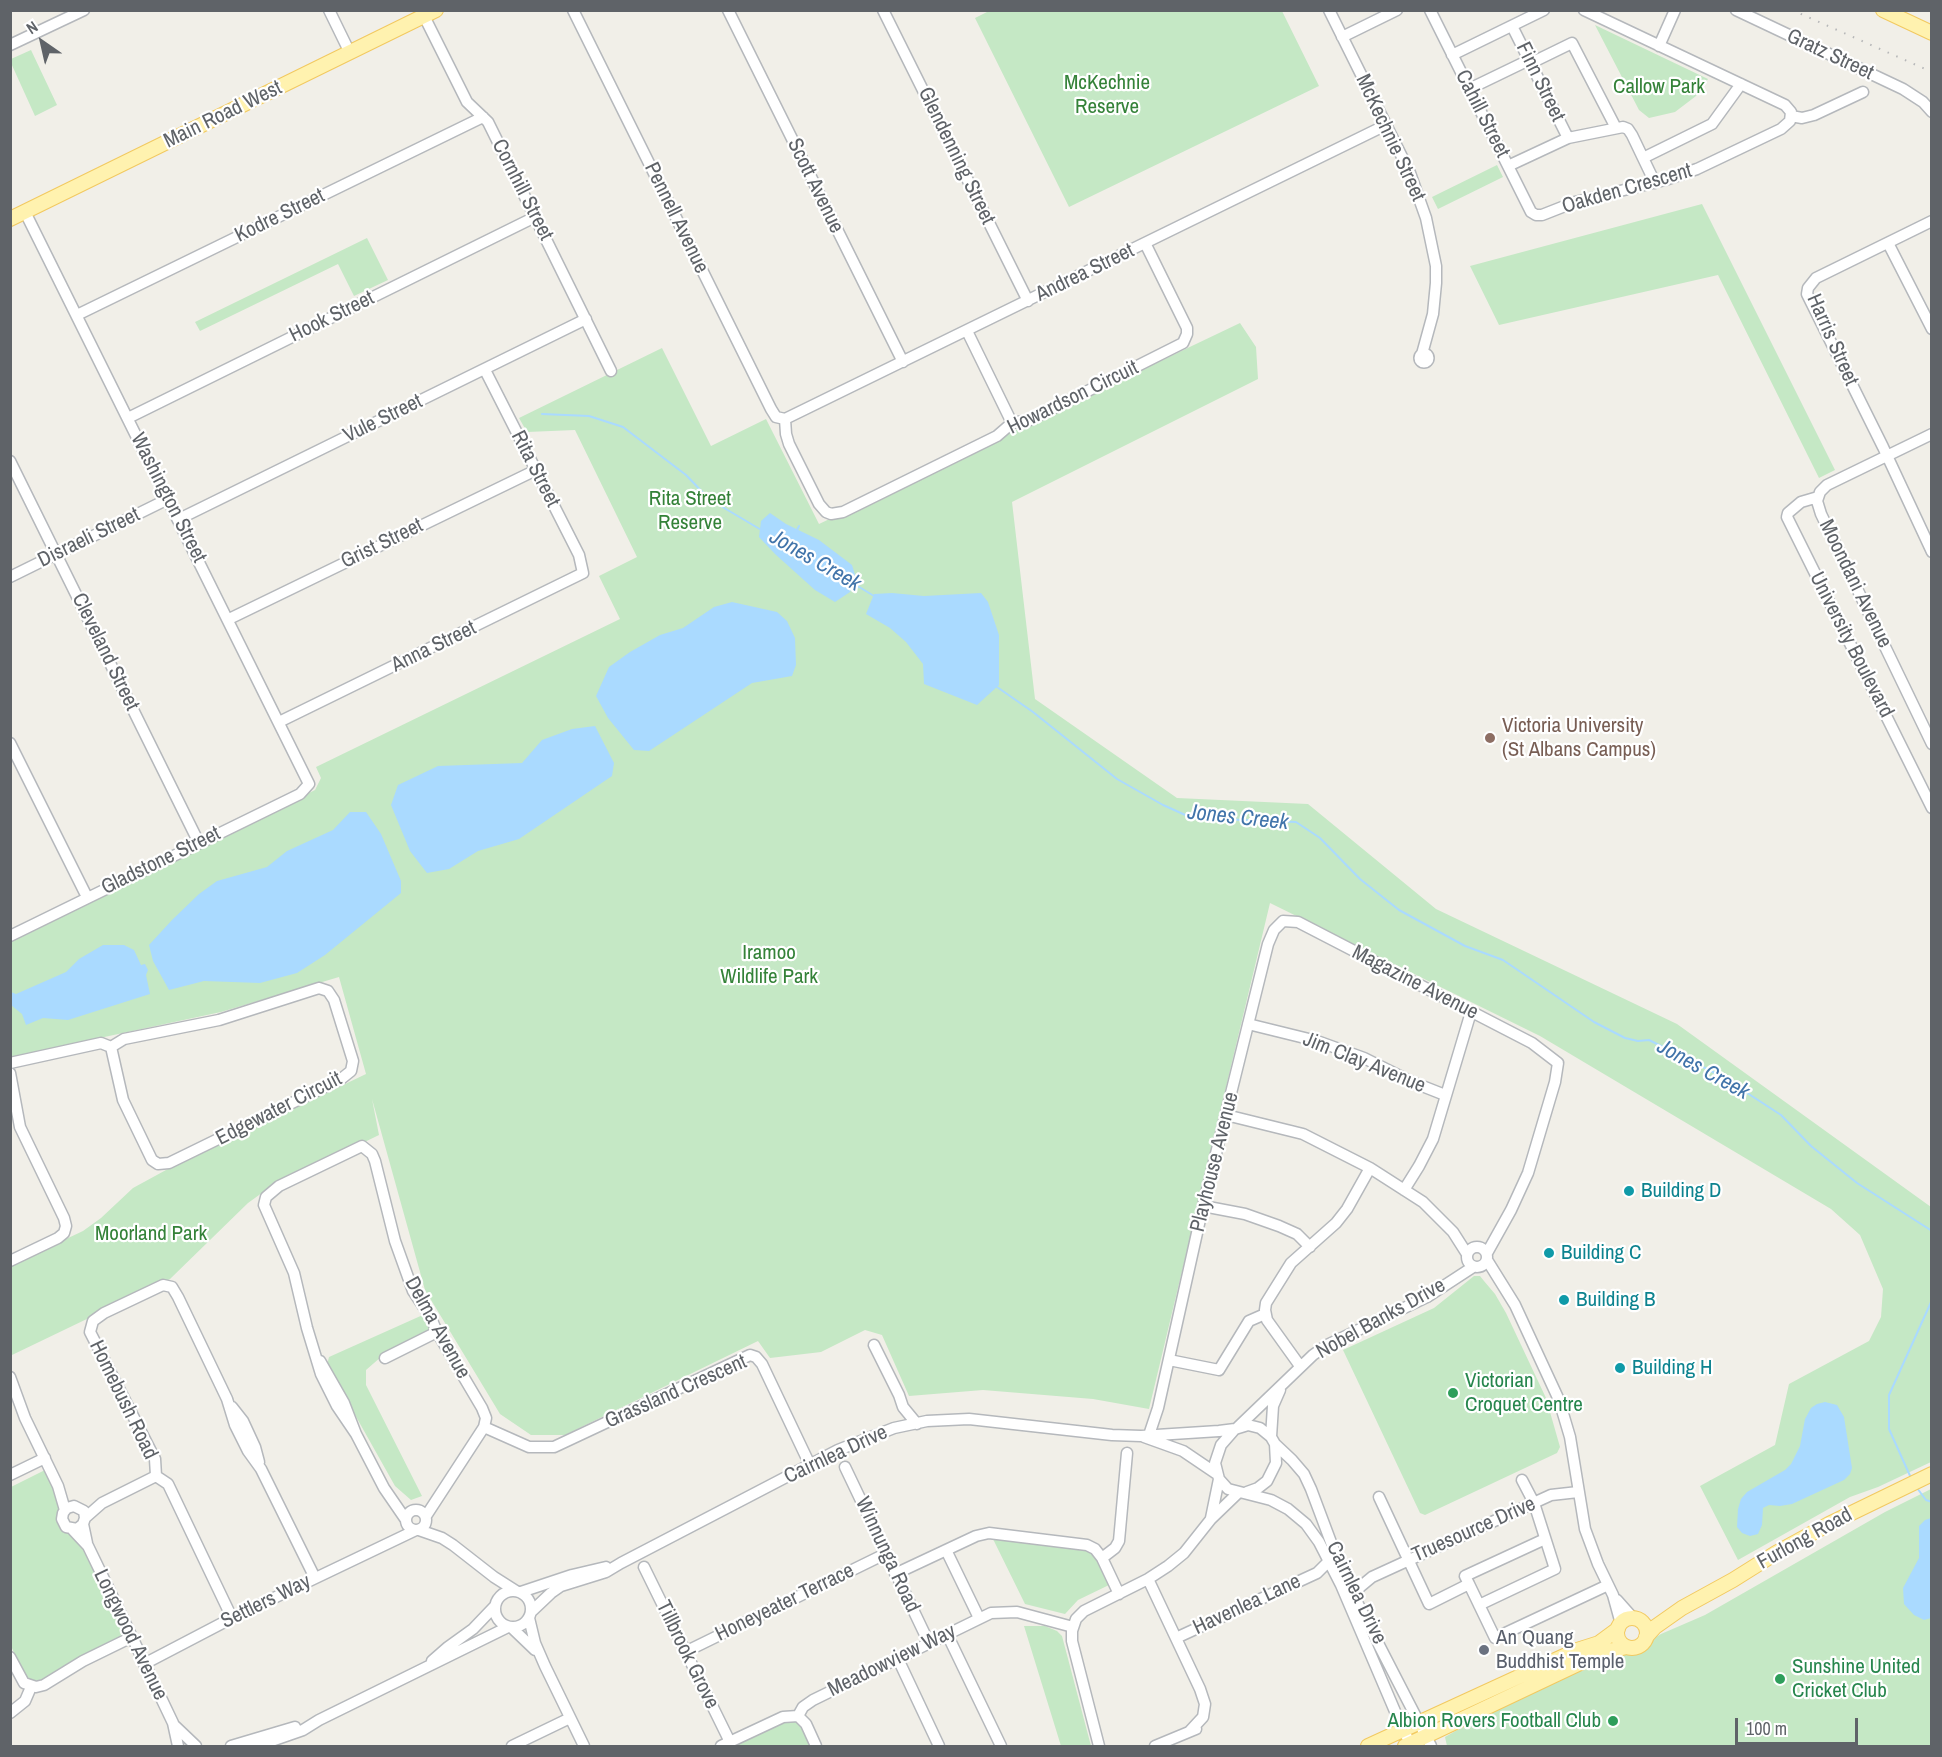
<!DOCTYPE html>
<style>
body{margin:0}
#map{position:relative;width:1942px;height:1757px;overflow:hidden;background:#f1efe8;font-family:"Archivo Narrow",sans-serif}
canvas{display:block}
.frame{position:absolute;inset:0;border:12px solid #5f6368;pointer-events:none}
.north{position:absolute;left:12px;top:12px;width:60px;height:60px;-webkit-text-stroke:4px #fff;paint-order:stroke;rotate:326deg;font-size:16px;font-weight:700;line-height:24px;text-align:center;color:#5f6368}
.north::after{content:'';display:block;margin:auto;width:21px;height:27px;background:#5f6368;clip-path:polygon(50% 0,100% 100%,50% 72%,0 100%)}
.scale{position:absolute;left:1735px;top:1718px;width:123px;height:27px;box-sizing:border-box;border:3px solid #5f6368;border-top:0;padding-left:8px;font-size:18px;line-height:21px;white-space:nowrap;color:#5f6368;-webkit-text-stroke:4px #fff;paint-order:stroke}
</style>
<div id="map">
<canvas width="1942" height="1757"></canvas>
<div class="frame"></div>
<div class="north">N</div>
<div class="scale">100 m</div>
</div>
<script>
const ctx = document.querySelector('canvas').getContext('2d');
ctx.lineJoin = 'round';
function fill(path, color) { ctx.fillStyle = color; ctx.fill(path, 'evenodd'); }
const poly = rows => new Path2D(rows.map(r => 'M' + r).join(''));
function trace(path, color, width, dash) { ctx.strokeStyle = color; ctx.lineWidth = width; ctx.lineCap = dash ? 'butt' : 'round'; ctx.setLineDash(dash || []); ctx.stroke(path); }
function write(font, color, halo, rows, align = 'center') {
  ctx.font = font + ' "Archivo Narrow",sans-serif'; ctx.lineWidth = 4.5; ctx.setLineDash([]); ctx.textBaseline = 'middle'; ctx.strokeStyle = halo; ctx.fillStyle = color; for (const [text, x, y, turn = 0] of rows) {
    ctx.save(); ctx.translate(x, y); ctx.rotate((+turn || 0) * Math.PI / 180); ctx.textAlign = isNaN(turn) ? turn : align; if (halo) ctx.strokeText(text, 0, 0); ctx.fillText(text, 0, 0); ctx.restore();
  }
}
fill(poly([
 [989,11,1282,11,1319,86,1069,207,975,18],
 [1595,25,1708,79,1696,96,1675,112,1649,118,1639,110],
 [31,50,57,105,35,116,11,63,11,59],
 [1497,165,1503,177,1438,209,1432,197],
 [1702,204,1835,470,1819,478,1718,275,1499,325,1470,266],
 [367,238,388,280,354,296,338,264,200,331,195,322],
 [1240,323,1256,347,1258,379,1012,502,1035,699,1177,798,1308,804,1436,909,1677,1024,1931,1207,1931,1462,1878,1487,1850,1497,1738,1560,1700,1486,1775,1445,1789,1384,1869,1341,1881,1317,1883,1289,1860,1235,1831,1209,1540,1036,1270,903,1149,1409,1093,1399,983,1390,909,1396,882,1335,865,1330,821,1352,770,1358,758,1341,565,1435,531,1435,500,1414,425,1290,372,1099,379,1135,266,1190,248,1203,170,1279,12,1355,11,1265,83,1231,101,1218,133,1188,166,1170,366,1074,339,977,221,1012,11,1057,11,941,315,790,321,778,316,767,620,619,599,576,637,557,575,430,527,432,519,418,662,348,711,446,766,419,819,524],
 [1474,1276,1480,1276,1484,1281,1495,1294,1506,1313,1546,1398,1560,1447,1557,1453,1425,1515,1420,1513,1343,1350,1434,1308],
 [425,1314,431,1329,389,1350,366,1370,366,1385,422,1496,411,1500,395,1486,327,1365,329,1357],
 [45,1470,55,1490,70,1532,83,1546,120,1623,122,1633,118,1639,45,1679,34,1681,25,1676,11,1646,11,1487],
 [1931,1489,1931,1746,1447,1746,1445,1737,1480,1717,1619,1650,1635,1650,1661,1634,1705,1615,1885,1512],
 [993,1539,1088,1550,1096,1558,1109,1585,1078,1600,1065,1614,1025,1604],
 [1024,1626,1045,1626,1057,1631,1062,1636,1091,1746,1061,1746],
 [795,1719,802,1725,813,1746,731,1746,784,1720]
]), '#c5e8c5');
fill(poly([
 [770,513,786,524,819,540,852,565,856,578,850,592,835,602,815,590,775,554,759,537,761,521],
 [892,593,924,596,981,593,988,602,999,635,999,685,977,705,924,684,923,664,906,642,890,628,866,614,874,594],
 [732,602,777,612,787,621,795,638,796,665,792,676,752,683,649,751,634,750,608,718,596,696,609,667,630,652,660,635,683,628,714,607],
 [595,726,614,763,612,776,519,839,478,851,449,869,427,873,410,851,391,805,398,785,438,766,522,763,542,740,572,729],
 [350,812,366,812,381,834,401,881,401,893,325,955,297,973,260,983,204,981,169,990,153,961,149,945,172,920,199,894,217,881,267,867,287,851,333,830],
 [103,945,124,945,134,950,141,965,145,964,148,970,146,975,150,994,68,1020,43,1018,26,1025,22,1014,11,1005,11,992,16,994,66,972,79,959],
 [1825,1402,1837,1405,1844,1417,1852,1468,1850,1474,1844,1480,1792,1504,1780,1506,1769,1505,1763,1508,1762,1525,1758,1534,1750,1536,1742,1533,1737,1527,1738,1509,1741,1499,1747,1492,1785,1470,1791,1464,1800,1446,1805,1419,1811,1408,1817,1404],
 [1931,1518,1931,1618,1924,1620,1914,1615,1904,1604,1903,1588,1919,1558,1919,1526,1925,1520]
]), '#aadaff');
trace(poly([
 [542,414,589,416,623,427,686,475,709,499,763,531],
 [797,530,799,526],
 [851,582,874,596],
 [997,687,1033,712,1117,779,1163,805,1192,818,1296,822,1320,838,1360,879,1399,910,1465,946,1503,960,1594,1022,1625,1038,1638,1041,1649,1040,1721,1076,1781,1115,1811,1146,1857,1183,1932,1231],
 [1911,1478,1889,1429,1889,1395,1932,1300],
 [1917,1488,1926,1500,1932,1502]
]), '#aadaff', 2);
const minor = poly([
 [329,10,350,53],
 [573,10,771,409,776,417,785,419],
 [728,10,903,362],
 [883,10,1028,301],
 [1329,10,1410,173,1426,218,1436,266,1436,283,1433,314,1422,354],
 [1430,10,1531,212,1536,215,1542,215,1575,202,1665,180,1697,169,1781,129,1790,121,1791,112,1785,105,1584,10],
 [1736,10,1903,89,1923,102,1932,112],
 [424,16,467,102,488,122,611,371],
 [1512,26,1568,138],
 [1342,37,1397,10],
 [10,45,84,10],
 [1659,46,1675,10],
 [1452,55,1544,10],
 [1531,63,1572,43,1616,128],
 [1469,89,1529,60],
 [1791,116,1802,118,1814,115,1863,92],
 [1643,158,1712,124,1741,84],
 [1508,166,1568,138,1623,127,1628,129,1632,135,1655,183],
 [1932,221,1816,278,1808,288,1807,294,1883,447,1932,552],
 [1888,243,1932,329],
 [77,315,483,117],
 [967,331,1012,423],
 '1419.5 358a4.5 4.5 0 1 1 9 0a4.5 4.5 0 1 1-9 0Z',
 [128,418,535,217],
 [785,419,1386,125],
 [785,419,786,434,789,444,819,504,826,512,831,514,843,512,997,436,1012,423,1030,420,1183,343,1187,334,1187,328,1145,243],
 [1932,434,1827,485,1820,492,1817,501,1821,514,1932,744],
 [10,461,199,843],
 [1818,497,1801,502,1788,513,1787,517,1932,808],
 [179,519,586,319],
 [10,577,168,499],
 [229,619,536,470],
 [279,722,583,573,579,555,485,370],
 [10,743,87,897],
 [10,936,300,794,309,784,25,212],
 [319,988,328,991,334,1000,353,1061,351,1071,341,1079,169,1163,158,1164,152,1160,123,1100,111,1047,124,1039,219,1020,319,988],
 [1248,1024,1317,1041,1364,1058,1412,1082,1445,1095],
 [10,1063,101,1043,111,1047],
 [10,1073,20,1127,64,1218,66,1226,64,1233,58,1238,10,1261],
 [1226,1115,1303,1134,1370,1168,1423,1202,1453,1232,1467,1254],
 [1404,1190,1419,1166,1433,1139,1471,1012],
 [1203,1206,1245,1214,1279,1226,1297,1234,1310,1247],
 '1467 1257a10 10 0 1 1 20 0a10 10 0 1 1-20 0Z',
 [1487,1260,1515,1305,1559,1400,1570,1437,1585,1529,1598,1564,1613,1595,1621,1624],
 [874,1345,899,1395,903,1407,917,1424],
 [385,1358,437,1332],
 [1169,1360,1219,1370,1249,1321,1265,1314],
 [320,1361,344,1403,356,1434,384,1488,406,1520],
 [1300,1366,1267,1320,1265,1310,1266,1303,1291,1263,1336,1223,1347,1209,1370,1168],
 [10,1377,25,1418,58,1486,65,1510],
 [232,1407,243,1421,255,1447,259,1462],
 [484,1427,529,1447,554,1447,750,1355,756,1357,762,1364,810,1465],
 [1238,1427,1313,1355,1327,1345,1427,1297,1473,1267],
 [356,1434,337,1406,321,1374,307,1328,294,1273,264,1205,266,1197,279,1186,362,1146,372,1154,375,1161,395,1241,413,1291,431,1318,437,1332,482,1408,486,1418,484,1427,426,1516],
 [1149,1435,1158,1408,1203,1206,1268,944,1274,930,1283,921,1298,922,1532,1043,1558,1063,1555,1082,1528,1173,1511,1210,1487,1253],
 [1144,1437,1183,1451,1217,1474],
 [1271,1437,1273,1406,1280,1390],
 [1275,1444,1292,1460,1304,1474,1311,1489,1344,1577,1431,1746],
 [845,1467,929,1643],
 [10,1475,45,1458],
 [156,1476,155,1459,90,1332,93,1321,104,1313,163,1285,172,1287,178,1297,227,1399,235,1425,248,1451,261,1469,315,1578],
 [1247,1492,1258,1488,1267,1481,1276,1463,1275,1444,1271,1437,1260,1428,1248,1425,1235,1429,1221,1445,1215,1463,1219,1479,1228,1489,1271,1500,1288,1509,1306,1524,1319,1542,1341,1585,1403,1730,1412,1746],
 [1379,1497,1429,1604,1469,1584,1495,1638,1608,1585],
 '406 1520a10 10 0 1 1 20 0a10 10 0 1 1-20 0Z',
 [85,1518,102,1503,156,1476,168,1484,232,1618],
 [1211,1518,1219,1479],
 [83,1524,77,1529,66,1527,62,1519,63,1513,67,1508,74,1506,84,1511,85,1518,83,1524,87,1543],
 [73,1530,88,1546,132,1637,173,1723,178,1746],
 [419,1530,442,1538,453,1545,494,1577,516,1591],
 [946,1550,979,1618],
 [1102,1558,1115,1548,1119,1541,1127,1453],
 [644,1567,730,1742],
 [895,1574,976,1536,989,1533,1087,1545,1095,1549,1102,1558,1119,1594],
 [1148,1579,1200,1689,1205,1704,1203,1717,1190,1731],
 [1469,1584,1465,1576,1545,1539],
 '495 1609a18 18 0 1 1 36 0a18 18 0 1 1-36 0Z',
 [521,1592,572,1575,606,1567],
 [1354,1596,1360,1587,1372,1577,1551,1495,1578,1492],
 [1617,1600,1633,1618],
 [1479,1605,1555,1569,1534,1503,1522,1480],
 [532,1611,551,1593,561,1586,606,1572,621,1563,838,1450,894,1428,927,1421,969,1419,1112,1435,1141,1436,1219,1431,1235,1429],
 [529,1618,535,1643,545,1666,584,1746],
 [511,1627,535,1650],
 [947,1634,1001,1746],
 [1176,1638,1317,1573,1329,1561],
 [685,1652,885,1554],
 [10,1657,24,1683,36,1687,44,1685,83,1661,132,1637],
 [898,1659,939,1746],
 [432,1661,448,1647,473,1629,495,1606],
 [144,1664,232,1618,416,1530],
 [10,1713,25,1701,31,1687],
 [798,1716,806,1724,816,1746],
 [175,1726,196,1746],
 [231,1746,295,1727],
 [257,1746,303,1730,319,1720,508,1627],
 [512,1746,570,1718],
 [721,1746,783,1717,798,1716,803,1707,813,1700,991,1613,1017,1612,1073,1627],
 [1099,1746,1072,1641,1072,1631,1076,1619,1084,1611,1148,1579,1168,1566,1184,1553,1211,1519,1238,1493],
 [1155,1746,1196,1729]
]);
const major = poly([
 [1883,10,1932,33],
 [10,219,436,10],
 '1617 1633a15 15 0 1 1 30 0a15 15 0 1 1-30 0Z',
 [1646,1637,1655,1627,1682,1608,1733,1580,1776,1553,1829,1524,1932,1474],
 [1368,1746,1577,1650,1599,1643,1618,1629],
 [1405,1746,1576,1665,1604,1652,1627,1647]
]);
trace(minor, '#b5b8bc', 13);
trace(major, '#f2c960', 16);
trace(minor, '#fff', 10);
trace(major, '#fff2af', 14);
trace(poly([
 [1792,10,1932,72]
]), '#b6b7b8', 2, [1.5, 8]);
for (const [x, y, r, color] of [
 [1490,738,6,"#8d6e63"],
 [1629,1191,6,"#0f9aa8"],
 [1549,1253,6,"#0f9aa8"],
 [1564,1300,6,"#0f9aa8"],
 [1620,1368,6,"#0f9aa8"],
 [1453,1393,6,"#2e9e5b"],
 [1484,1650,6,"#6b7280"],
 [1780,1679,6,"#2e9e5b"],
 [1613,1721,6,"#2e9e5b"]
]) { const dot = new Path2D(); dot.arc(x, y, r, 0, 2 * Math.PI); ctx.fillStyle = color; ctx.fill(dot); trace(dot, '#fff', 2); }
write('21px', '#5f6368', '#fff', [
 ["Gratz Street",1830,55,25],
 ["Finn Street",1540,82,64],
 ["Cahill Street",1482,114,63],
 ["Main Road West",223,115,-26],
 ["McKechnie Street",1390,138,65],
 ["Glendenning Street",956,156,64],
 ["Scott Avenue",815,186,64],
 ["Oakden Crescent",1627,189,-16],
 ["Cornhill Street",522,190,63],
 ["Kodre Street",280,216,-26],
 ["Pennell Avenue",676,218,64],
 ["Andrea Street",1085,273,-26],
 ["Hook Street",332,317,-26],
 ["Harris Street",1832,340,66],
 ["Howardson Circuit",1073,398,-26],
 ["Vule Street",383,419,-26],
 ["Rita Street",535,469,63],
 ["Washington Street",168,498,63],
 ["Disraeli Street",89,538,-26],
 ["Grist Street",382,544,-26],
 ["Moondani Avenue",1855,584,64],
 ["University Boulevard",1851,645,63],
 ["Anna Street",434,647,-26],
 ["Cleveland Street",105,652,64],
 ["Gladstone Street",161,861,-26],
 ["Magazine Avenue",1415,983,27],
 ["Jim Clay Avenue",1364,1063,22],
 ["Edgewater Circuit",279,1109,-27],
 ["Playhouse Avenue",1215,1162,-76],
 ["Nobel Banks Drive",1381,1319,-29],
 ["Delma Avenue",437,1328,61],
 ["Grassland Crescent",676,1392,-24],
 ["Homebush Road",123,1400,64],
 ["Cairnlea Drive",836,1455,-25],
 ["Truesource Drive",1474,1530,-24],
 ["Furlong Road",1805,1539,-29],
 ["Winnunga Road",887,1555,65],
 ["Cairnlea Drive",1356,1593,64],
 ["Settlers Way",266,1602,-26],
 ["Honeyeater Terrace",785,1603,-26],
 ["Havenlea Lane",1247,1605,-25],
 ["Longwood Avenue",130,1635,64],
 ["Tillbrook Grove",687,1655,64],
 ["Meadowview Way",892,1661,-26]
]);
write('21px', '#348238', '#fff', [
 ["McKechnie",1107,83],
 ["Reserve",1107,107],
 ["Callow Park",1659,87],
 ["Rita Street",690,499],
 ["Reserve",690,523],
 ["Iramoo",769,953],
 ["Wildlife Park",769,977],
 ["Moorland Park",151,1234]
]);
write('21px', '#785e54', '#fff', [
 ["Victoria University",1502,726],
 ["(St Albans Campus)",1502,750]
], 'left');
write('21px', '#0d838f', '#fff', [
 ["Building D",1641,1191],
 ["Building C",1561,1253],
 ["Building B",1576,1300],
 ["Building H",1632,1368]
], 'left');
write('21px', '#27864d', '#fff', [
 ["Victorian",1465,1381],
 ["Croquet Centre",1465,1405],
 ["Sunshine United",1792,1667],
 ["Cricket Club",1792,1691],
 ["Albion Rovers Football Club",1601,1721,"right"]
], 'left');
write('21px', '#5b616d', '#fff', [
 ["An Quang",1496,1638],
 ["Buddhist Temple",1496,1662]
], 'left');
write('italic 22px', '#4174aa', '#fff', [
 ["Jones Creek",815,561,30],
 ["Jones Creek",1238,818,6],
 ["Jones Creek",1703,1070,29]
]);
</script>
